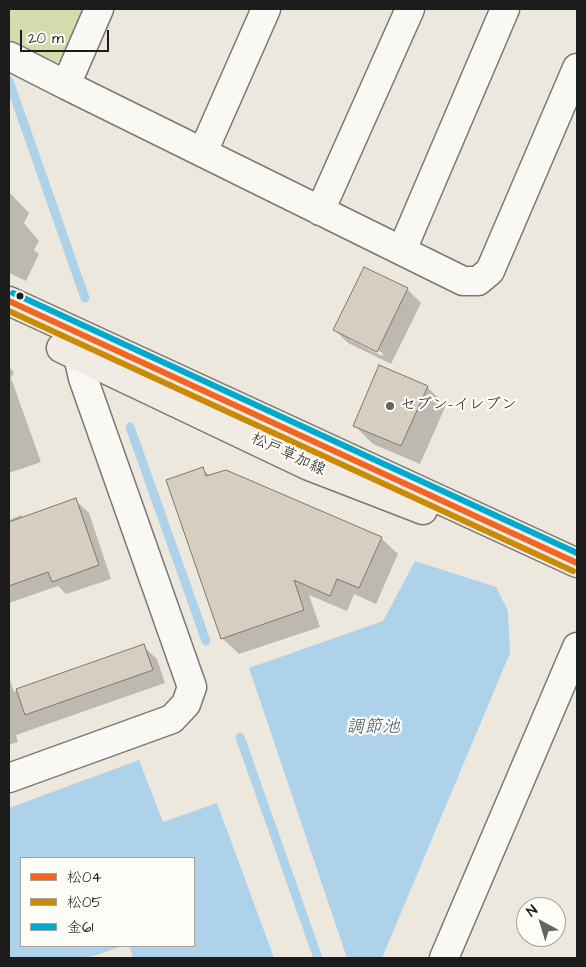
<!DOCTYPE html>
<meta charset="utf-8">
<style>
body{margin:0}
#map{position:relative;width:586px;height:967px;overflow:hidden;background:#ede8de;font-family:"Architects Daughter","Klee One",sans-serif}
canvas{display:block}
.frame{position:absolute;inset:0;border:10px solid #1c1c1c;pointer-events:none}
.legend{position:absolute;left:20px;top:857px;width:175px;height:90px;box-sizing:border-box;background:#fdfcf7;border:1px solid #a3a29f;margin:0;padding:6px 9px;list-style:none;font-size:15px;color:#1c1c1c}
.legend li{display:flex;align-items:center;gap:10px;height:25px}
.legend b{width:25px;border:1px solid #a3a29f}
.north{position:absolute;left:516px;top:897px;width:50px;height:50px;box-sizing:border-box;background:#fdfcf7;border:1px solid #a3a29f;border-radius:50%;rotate:321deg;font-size:14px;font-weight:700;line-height:20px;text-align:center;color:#1c1c1c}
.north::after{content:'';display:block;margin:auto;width:18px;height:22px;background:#656360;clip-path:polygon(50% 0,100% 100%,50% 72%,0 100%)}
.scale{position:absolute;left:20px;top:30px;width:89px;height:22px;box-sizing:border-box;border:2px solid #1c1c1c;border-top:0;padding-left:6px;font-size:15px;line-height:18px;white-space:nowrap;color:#1c1c1c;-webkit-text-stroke:4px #fdfcf7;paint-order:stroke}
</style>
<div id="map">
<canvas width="586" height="967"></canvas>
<div class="frame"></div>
<ul class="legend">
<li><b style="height:6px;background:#f26522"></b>松04</li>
<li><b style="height:6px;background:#cb8a06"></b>松05</li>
<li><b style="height:6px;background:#00a9ce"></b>金61</li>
</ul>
<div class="north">N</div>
<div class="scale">20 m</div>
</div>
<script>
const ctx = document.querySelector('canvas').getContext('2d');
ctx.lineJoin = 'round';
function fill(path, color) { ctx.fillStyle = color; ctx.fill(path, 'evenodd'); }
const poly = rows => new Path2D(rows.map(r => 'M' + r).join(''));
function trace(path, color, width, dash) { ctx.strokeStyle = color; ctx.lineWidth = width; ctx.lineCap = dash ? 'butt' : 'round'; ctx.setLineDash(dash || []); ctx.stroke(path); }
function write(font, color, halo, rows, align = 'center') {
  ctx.font = font + ' "Architects Daughter","Klee One",sans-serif'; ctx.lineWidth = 4.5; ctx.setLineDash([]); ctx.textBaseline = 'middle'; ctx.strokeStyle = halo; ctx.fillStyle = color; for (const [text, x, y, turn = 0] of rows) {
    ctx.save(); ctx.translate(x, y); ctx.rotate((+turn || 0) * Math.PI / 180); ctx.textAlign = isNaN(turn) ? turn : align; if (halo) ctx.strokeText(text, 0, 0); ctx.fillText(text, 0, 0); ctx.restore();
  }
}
fill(poly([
 [9,9,83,9,62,60,49,65,9,45]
]), '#d5dbad');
fill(poly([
 [415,561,496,587,508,611,510,653,382,958,347,958,249,668,383,621],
 [139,760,163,822,217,803,274,958,133,958,129,946,194,946,194,858,21,858,21,946,123,946,87,958,9,958,9,808]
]), '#add2ea');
fill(poly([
 [9,192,29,213,24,223,39,241,34,250,39,254,26,281,9,273],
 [365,268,408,290,421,303,391,364,348,343,335,330],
 [349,337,383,353,382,356,349,339],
 [9,367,14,372,11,378,41,462,9,473],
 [427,387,446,405,420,464,373,444,355,426],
 [203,469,210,476,381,538,398,554,376,604,354,594,347,611,309,595,320,627,239,654,222,638],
 [75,500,89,513,111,579,66,594,58,586,9,603,9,520,21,515,24,518],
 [143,646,157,659,165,683,16,735,18,742,9,745,9,677,14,692]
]), '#0003');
trace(poly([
 [9,81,85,298],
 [130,427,206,641],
 [240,737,318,958]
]), '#add2ea', 9);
const building = poly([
 [364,267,408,288,377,352,333,330,364,267],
 [379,365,428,386,401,446,353,426,379,365],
 [203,467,206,476,226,470,382,537,359,588,337,579,330,596,294,580,304,610,221,639,166,480,203,467],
 [76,498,99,565,52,582,48,572,9,586,9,522,76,498],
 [144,644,153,670,25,715,16,689,144,644]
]);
fill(building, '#d6cec1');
trace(building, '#7a7873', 1);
const minor = poly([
 [99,9,66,85,463,281,478,281,490,271,577,68],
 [9,56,66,85],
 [203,152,266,9],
 [320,211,410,9],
 [402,250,505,9],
 [9,778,172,719,186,704,192,687,83,378,78,356,85,338],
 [444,958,577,647]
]);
const major = poly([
 [9,301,577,563],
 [61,348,309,466,423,510]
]);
trace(minor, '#7a7873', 31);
trace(major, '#7a7873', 31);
trace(minor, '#f9f8f5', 28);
trace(major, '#f0ebe3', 28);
trace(poly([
 [9,301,577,563]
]), '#f26522', 6);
trace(poly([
 [9,311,573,571]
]), '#cb8a06', 6);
trace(poly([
 [13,293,577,553]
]), '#00a9ce', 6);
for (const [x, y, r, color] of [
 [20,296,4.5,"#1c1c1c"],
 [390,406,5,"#656360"]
]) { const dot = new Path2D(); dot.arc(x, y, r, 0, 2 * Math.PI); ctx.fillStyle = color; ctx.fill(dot); trace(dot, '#fdfcf7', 2); }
write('16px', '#1c1c1c', '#fdfcf7', [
 ["セブン-イレブン",400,406]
], 'left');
write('16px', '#1c1c1c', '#fdfcf7', [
 ["松戸草加線",288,455,25]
]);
write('italic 18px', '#455866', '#fdfcf7', [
 ["調節池",373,728]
]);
</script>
